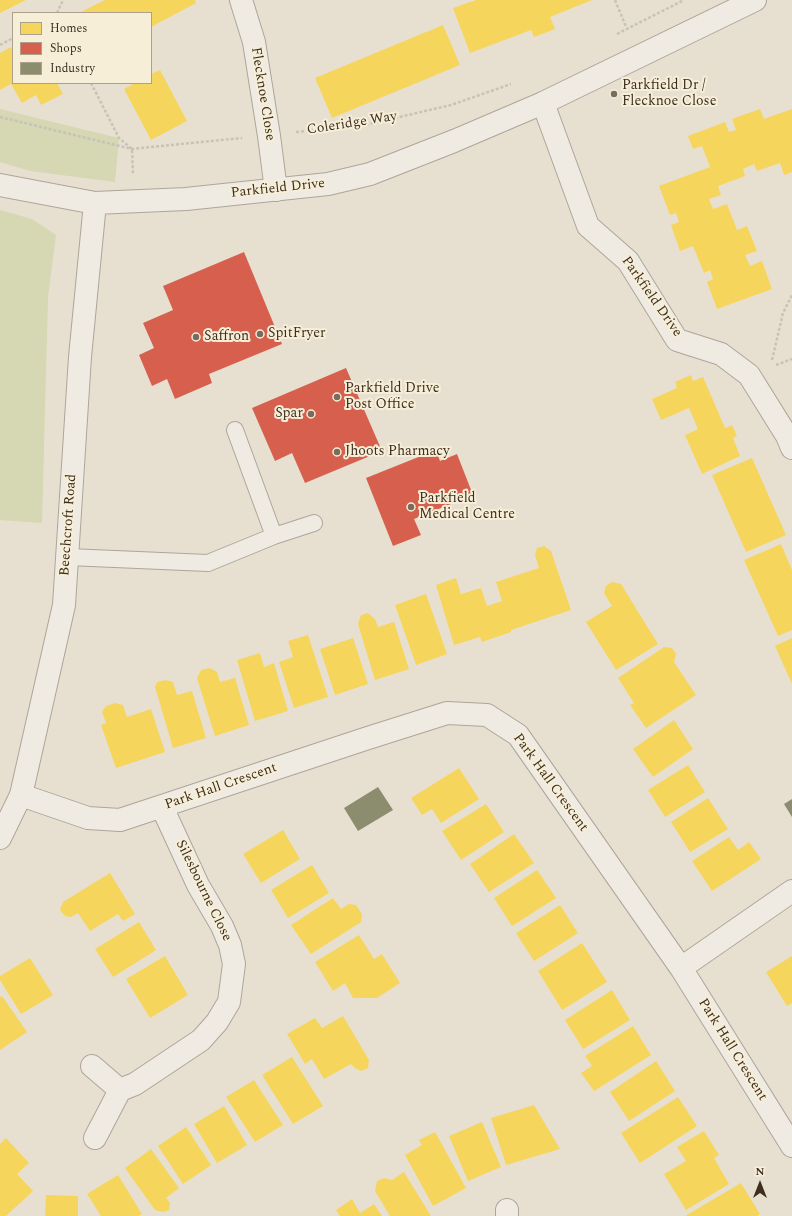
<!DOCTYPE html>
<style>
body{margin:0}
#map{position:relative;width:792px;height:1216px;overflow:hidden;background:#e7e0d1;font-family:Spectral,serif}
canvas{display:block}
.legend{position:absolute;left:12px;top:12px;width:140px;height:72px;box-sizing:border-box;background:#f7eed8;border:1px solid #ada18e;margin:0;padding:5px 7px;list-style:none;font-size:12px;color:#3d2e20}
.legend li{display:flex;align-items:center;gap:8px;height:20px}
.legend b{width:20px;border:1px solid #ada18e}
.north{position:absolute;left:740px;top:1164px;width:40px;height:40px;-webkit-text-stroke:3px #f7eed8;paint-order:stroke;rotate:0deg;font-size:11px;font-weight:700;line-height:16px;text-align:center;color:#3d2e20}
.north::after{content:'';display:block;margin:auto;width:14px;height:18px;background:#3d2e20;clip-path:polygon(50% 0,100% 100%,50% 72%,0 100%)}
</style>
<div id="map">
<canvas width="792" height="1216"></canvas>
<ul class="legend">
<li><b style="height:11px;background:#f6d55c"></b>Homes</li>
<li><b style="height:11px;background:#d6604d"></b>Shops</li>
<li><b style="height:11px;background:#8c8c6e"></b>Industry</li>
</ul>
<div class="north">N</div>
</div>
<script>
const ctx = document.querySelector('canvas').getContext('2d');
ctx.lineJoin = 'round';
function fill(path, color) { ctx.fillStyle = color; ctx.fill(path, 'evenodd'); }
const poly = rows => new Path2D(rows.map(r => 'M' + r).join(''));
function trace(path, color, width, dash) { ctx.strokeStyle = color; ctx.lineWidth = width; ctx.lineCap = dash ? 'butt' : 'round'; ctx.setLineDash(dash || []); ctx.stroke(path); }
function write(font, color, halo, rows, align = 'center') {
  ctx.font = font + ' Spectral,serif'; ctx.lineWidth = 4; ctx.setLineDash([]); ctx.textBaseline = 'middle'; ctx.strokeStyle = halo; ctx.fillStyle = color; for (const [text, x, y, turn = 0] of rows) {
    ctx.save(); ctx.translate(x, y); ctx.rotate((+turn || 0) * Math.PI / 180); ctx.textAlign = isNaN(turn) ? turn : align; if (halo) ctx.strokeText(text, 0, 0); ctx.fillText(text, 0, 0); ctx.restore();
  }
}
fill(poly([
 [0,109,119,138,115,182,30,171,0,162],
 [0,210,32,219,56,235,48,297,42,523,0,520]
]), '#d6d7b3');
fill(poly([
 [0,0,26,0,0,13],
 [105,0,195,0,196,3,151,27,151,13,79,13],
 [476,0,592,0,550,17,555,29,534,37,531,30,470,53,453,8],
 [443,25,460,65,332,118,315,78],
 [11,47,13,50,13,83,57,83,63,94,41,105,36,95,22,103,11,84,0,90,0,53],
 [160,70,187,121,151,140,124,89,135,83,151,83,151,74],
 [760,109,764,119,792,109,792,172,784,175,780,163,757,171,754,164,743,169,745,176,718,186,721,195,709,199,713,209,727,204,737,230,747,226,757,251,745,255,750,266,762,261,772,289,717,309,707,282,713,279,710,270,704,273,693,246,680,251,671,225,679,222,676,213,670,215,659,186,710,167,702,146,693,149,688,136,725,122,729,132,736,130,732,119],
 [691,375,693,381,703,377,725,428,732,425,737,436,733,438,740,456,702,474,685,435,698,429,689,408,661,420,652,399,677,388,675,382],
 [752,458,786,535,746,552,712,475],
 [781,544,792,570,792,630,778,636,744,560],
 [544,546,551,551,571,610,511,630,511,632,482,642,480,637,454,645,436,585,456,578,461,594,481,588,487,606,502,601,496,582,539,568,535,555,537,548],
 [612,582,621,584,658,644,616,670,586,622,612,606,604,593,606,586],
 [426,594,447,654,416,665,395,605],
 [368,613,375,619,378,627,394,622,409,669,375,680,358,624,361,615],
 [308,635,328,697,294,708,279,662,293,657,288,641],
 [353,638,368,684,335,695,320,649],
 [792,638,792,684,775,646],
 [664,647,672,648,676,654,674,662,696,695,646,728,630,705,634,703,618,678],
 [260,653,264,667,274,663,288,711,255,721,237,660],
 [210,668,217,672,220,682,235,678,249,725,215,736,197,678,201,670],
 [166,680,173,682,177,695,192,691,206,738,173,748,155,687,157,682],
 [115,703,123,705,127,717,151,709,165,752,116,768,101,725,106,723,102,712,106,706],
 [674,720,693,749,653,777,633,749],
 [688,765,705,792,665,817,648,790],
 [459,768,479,799,441,823,432,809,422,815,411,798],
 [708,798,728,829,690,852,671,822],
 [486,804,504,832,461,860,442,831],
 [283,830,300,859,261,883,243,854],
 [514,834,534,863,489,892,470,864],
 [729,837,738,850,749,842,761,859,712,891,692,861],
 [312,865,329,893,288,918,271,890],
 [537,870,556,898,512,926,494,898],
 [110,873,135,914,123,921,118,914,90,931,78,913,71,917,65,916,60,910,63,902],
 [333,898,341,909,349,904,356,905,362,914,361,922,311,954,291,925],
 [560,905,578,933,534,961,516,933],
 [139,922,156,950,113,977,95,949],
 [359,935,374,959,382,954,400,983,377,998,353,998,345,983,333,991,315,962],
 [582,943,607,982,562,1010,538,971],
 [165,956,188,995,150,1018,126,979],
 [792,956,792,1003,787,1006,766,972],
 [30,958,53,995,21,1014,0,980,0,976],
 [612,990,630,1020,583,1049,565,1020],
 [2,996,27,1032,0,1050,0,997],
 [343,1016,369,1060,368,1068,361,1071,355,1068,351,1064,324,1079,312,1059,305,1064,287,1034,315,1018,322,1028],
 [633,1026,651,1055,594,1091,581,1073,592,1066,585,1056],
 [292,1057,323,1106,293,1124,262,1075],
 [656,1061,675,1091,629,1121,610,1092],
 [254,1080,283,1125,255,1142,226,1097],
 [678,1097,697,1126,640,1163,621,1133],
 [534,1105,560,1149,506,1165,491,1118],
 [224,1106,247,1145,217,1163,194,1124],
 [482,1122,501,1167,468,1181,449,1136],
 [186,1127,211,1165,183,1184,158,1146],
 [704,1131,719,1155,714,1158,729,1184,686,1210,664,1174,686,1161,677,1147],
 [435,1132,466,1188,433,1206,405,1155,422,1145,419,1140],
 [6,1138,29,1163,17,1174,33,1191,6,1216,0,1216,0,1144],
 [151,1149,179,1188,166,1198,170,1203,169,1210,163,1212,155,1210,125,1168],
 [404,1172,431,1216,390,1216,375,1191,377,1181,384,1178,392,1180],
 [118,1175,142,1214,138,1216,101,1216,87,1194],
 [741,1183,760,1214,757,1216,685,1216],
 [46,1195,78,1196,78,1216,45,1216],
 [352,1199,360,1213,374,1204,382,1216,340,1216,336,1210]
]), '#f6d55c');
fill(poly([
 [244,252,282,344,209,374,212,383,175,399,167,379,152,386,139,355,154,348,143,323,173,310,163,286],
 [346,368,382,451,305,483,292,453,275,461,252,408],
 [436,450,440,461,457,454,473,495,414,519,421,535,393,546,366,478]
]), '#d6604d');
fill(poly([
 [378,787,393,810,358,831,344,808],
 [792,799,792,817,784,804]
]), '#8c8c6e');
const service = poly([
 [235,430,274,536],
 [68,557,208,563,274,536,314,523]
]);
const minor = poly([
 [241,0,254,42,269,136,276,190],
 [543,103,588,226,628,261,677,340,721,354,749,375,787,436,792,448],
 [21,795,88,818,120,820,368,738,447,713,487,715,518,735,681,968,792,1146],
 [681,968,792,891],
 [92,1066,120,1090,95,1138],
 [120,1090,135,1084,201,1040,217,1022,229,1002,234,964,230,945,222,926,198,885,162,807],
 [507,1216,507,1210]
]);
const tertiary = poly([
 [0,185,95,203,186,199,328,184,370,174,454,141,543,103,755,0],
 [0,838,21,795,64,605,80,357,95,203]
]);
trace(service, '#ada599', 18);
trace(minor, '#ada599', 24);
trace(tertiary, '#ada599', 24);
trace(poly([
 [615,0,627,29],
 [57,13,63,0],
 [617,34,684,0],
 [0,45,13,38],
 [91,83,119,138,132,149,133,174],
 [0,117,132,149,242,138],
 [296,132,365,125,451,105,511,84],
 [772,360,783,313,792,295],
 [776,365,792,359]
]), '#c8c2b9', 2.5, [3, 2]);
trace(service, '#efebe3', 16);
trace(minor, '#efebe3', 22);
trace(tertiary, '#efebe3', 22);
for (const [x, y, r, color] of [
 [614,94,4,"#786c5e"],
 [260,334,4,"#786c5e"],
 [196,337,4,"#786c5e"],
 [337,397,4,"#786c5e"],
 [311,414,4,"#786c5e"],
 [337,452,4,"#786c5e"],
 [411,507,4,"#786c5e"]
]) { const dot = new Path2D(); dot.arc(x, y, r, 0, 2 * Math.PI); ctx.fillStyle = color; ctx.fill(dot); trace(dot, '#f7eed8', 1.5); }
write('14px', '#3d2e20', '#f7eed8', [
 ["Parkfield Dr /",622,86],
 ["Flecknoe Close",622,102],
 ["SpitFryer",268,334],
 ["Saffron",204,337],
 ["Parkfield Drive",345,389],
 ["Post Office",345,405],
 ["Spar",303,414,"right"],
 ["Jhoots Pharmacy",345,452],
 ["Parkfield",419,499],
 ["Medical Centre",419,515]
], 'left');
write('14px', '#3d2e20', '#f7eed8', [
 ["Flecknoe Close",262,94,81],
 ["Coleridge Way",352,124,-9],
 ["Parkfield Drive",278,189,-6],
 ["Parkfield Drive",651,297,55],
 ["Beechcroft Road",69,525,-86],
 ["Park Hall Crescent",550,783,54],
 ["Park Hall Crescent",221,787,-19],
 ["Silesbourne Close",203,891,64],
 ["Park Hall Crescent",732,1050,58]
]);
</script>
